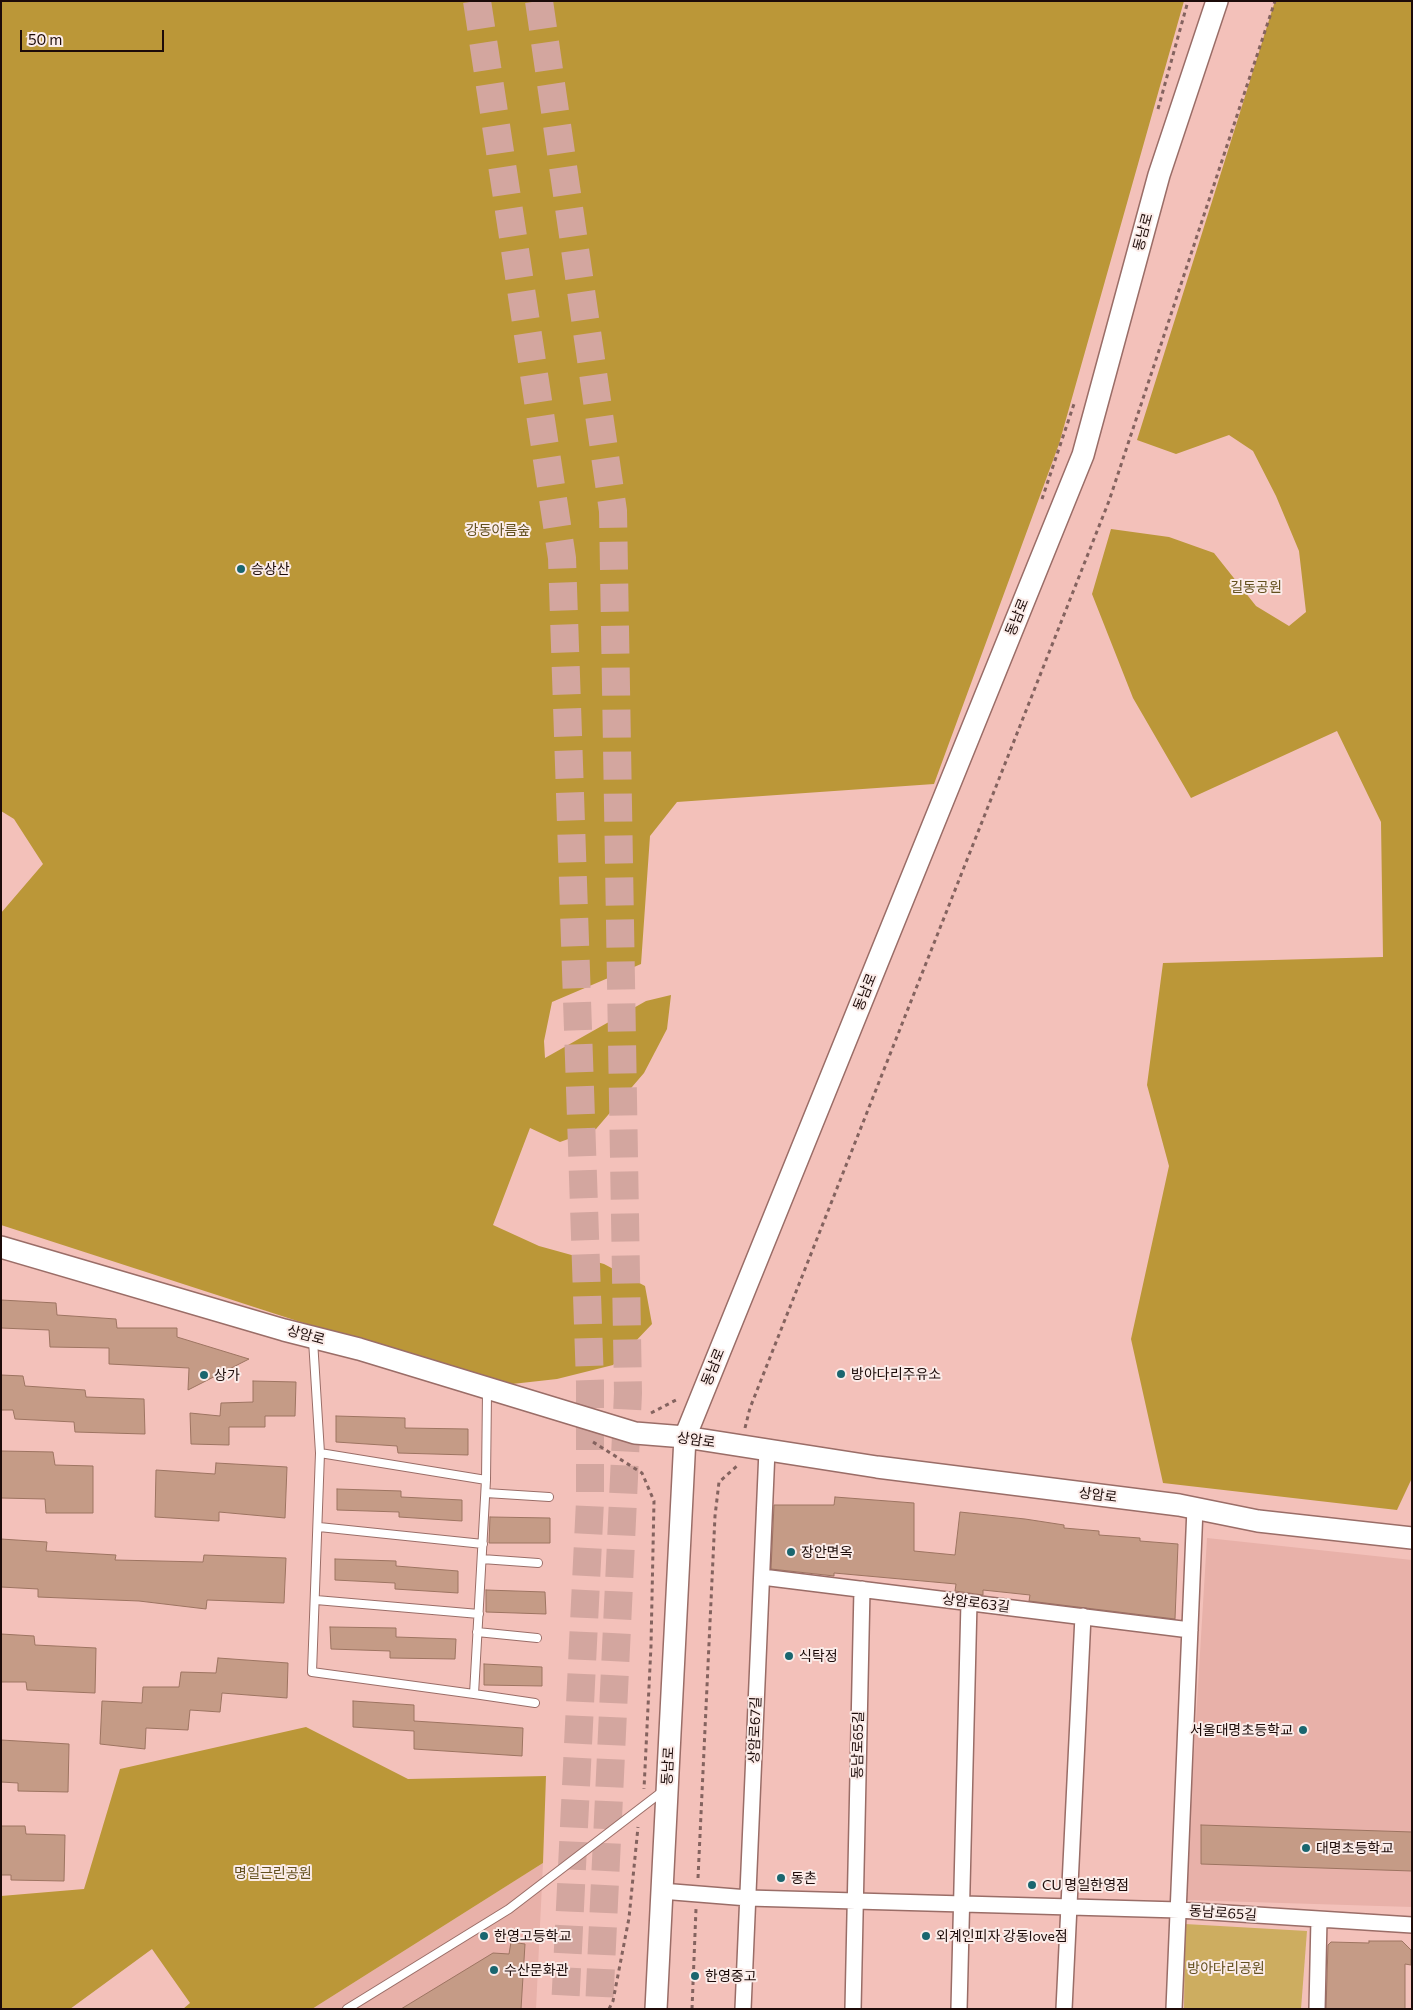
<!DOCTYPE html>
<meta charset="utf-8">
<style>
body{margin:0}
#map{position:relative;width:1413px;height:2010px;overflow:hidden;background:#f3c1ba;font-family:Commissioner,sans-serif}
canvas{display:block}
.frame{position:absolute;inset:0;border:2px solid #1c0b09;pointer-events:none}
.scale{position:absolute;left:20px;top:30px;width:144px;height:22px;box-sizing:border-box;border:2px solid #1c0b09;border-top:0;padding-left:6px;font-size:15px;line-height:18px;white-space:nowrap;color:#1c0b09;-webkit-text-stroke:4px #fbece9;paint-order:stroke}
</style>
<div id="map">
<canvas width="1413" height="2010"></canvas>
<div class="frame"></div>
<div class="scale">50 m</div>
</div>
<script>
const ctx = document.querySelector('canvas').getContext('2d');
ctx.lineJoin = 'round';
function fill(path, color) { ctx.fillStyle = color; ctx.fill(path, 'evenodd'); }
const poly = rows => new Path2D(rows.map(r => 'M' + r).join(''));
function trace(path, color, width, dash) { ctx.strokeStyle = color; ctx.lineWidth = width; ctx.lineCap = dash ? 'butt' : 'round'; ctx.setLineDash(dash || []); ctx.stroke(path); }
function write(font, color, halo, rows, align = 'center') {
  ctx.font = font + ' Commissioner,"Noto Sans KR",sans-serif'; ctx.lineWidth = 4; ctx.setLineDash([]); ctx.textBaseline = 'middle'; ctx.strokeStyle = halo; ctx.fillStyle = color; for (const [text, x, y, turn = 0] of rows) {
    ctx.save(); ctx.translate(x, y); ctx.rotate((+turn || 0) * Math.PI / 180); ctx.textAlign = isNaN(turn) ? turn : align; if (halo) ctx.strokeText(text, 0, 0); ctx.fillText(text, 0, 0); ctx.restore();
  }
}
fill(poly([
 [1207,1538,1412,1560,1412,1907,1185,1900],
 [543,1863,536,2009,312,2009]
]), '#e8b1a9');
fill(poly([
 [1185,1924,1307,1931,1301,2009,1184,2009]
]), '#cdad60');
fill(poly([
 [1,1,1184,1,1059,444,934,784,677,802,650,836,641,964,552,1002,544,1041,545,1058,646,1001,671,995,667,1029,644,1073,596,1129,560,1142,530,1128,493,1225,539,1246,604,1264,645,1286,652,1324,613,1365,557,1379,512,1384,359,1341,1,1225,1,913,43,864,14,819,1,811],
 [1275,1,1412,1,1412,1478,1397,1510,1163,1483,1131,1339,1169,1166,1147,1085,1163,963,1383,957,1381,822,1337,731,1191,798,1133,698,1092,594,1111,529,1169,537,1214,553,1256,606,1289,626,1306,612,1299,551,1276,496,1253,451,1229,435,1176,454,1137,440],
 [306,1727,408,1779,546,1776,543,1863,312,2009,183,2009,190,2003,152,1949,70,2009,1,2009,1,1896,84,1889,120,1769]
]), '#bb9738');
const building = poly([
 [1,1300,56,1303,57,1315,116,1319,117,1328,177,1328,177,1337,249,1359,188,1390,189,1368,109,1364,109,1348,50,1347,49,1330,1,1328,1,1300],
 [1,1375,23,1376,25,1386,85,1390,86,1397,144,1399,145,1434,75,1432,74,1422,15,1419,13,1410,1,1410,1,1375],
 [253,1381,296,1382,295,1416,265,1416,265,1427,229,1427,229,1445,191,1444,190,1413,220,1416,221,1403,253,1402,253,1381],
 [336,1416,405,1418,405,1428,468,1429,468,1455,398,1453,397,1446,336,1442,336,1416],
 [1,1451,53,1452,55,1465,93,1466,93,1513,46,1513,45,1499,1,1498,1,1451],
 [216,1463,287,1467,285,1518,219,1512,219,1521,155,1517,156,1470,215,1474,216,1463],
 [337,1489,401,1491,401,1497,462,1500,462,1521,399,1517,399,1512,337,1510,337,1489],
 [835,1497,914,1503,914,1551,955,1555,960,1512,1025,1519,1064,1525,1064,1528,1099,1531,1099,1535,1140,1538,1140,1541,1178,1544,1175,1619,1029,1601,1030,1595,983,1590,983,1595,955,1591,956,1584,834,1573,834,1576,771,1569,774,1505,834,1505,835,1497],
 [490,1517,550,1518,550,1543,489,1543,490,1517],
 [1,1539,47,1542,46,1551,116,1555,115,1560,203,1562,204,1555,286,1558,284,1603,207,1600,206,1609,139,1601,38,1597,38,1589,1,1587,1,1539],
 [335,1559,396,1561,396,1566,458,1571,458,1593,395,1589,395,1583,335,1580,335,1559],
 [486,1590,545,1592,546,1614,486,1612,486,1590],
 [330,1627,396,1628,396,1637,456,1639,455,1659,390,1658,390,1651,331,1649,330,1627],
 [1,1634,34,1636,35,1645,96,1648,95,1693,27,1690,26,1682,1,1682,1,1634],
 [218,1658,288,1663,287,1698,222,1693,220,1712,190,1710,188,1730,146,1728,145,1749,100,1744,102,1701,142,1703,143,1687,179,1687,181,1672,216,1673,218,1658],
 [484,1664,542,1667,542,1686,484,1685,484,1664],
 [353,1701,414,1705,414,1721,523,1728,522,1756,414,1749,414,1731,353,1727,353,1701],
 [1,1740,69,1744,68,1792,18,1791,18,1783,1,1782,1,1740],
 [1201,1825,1412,1832,1412,1871,1201,1864,1201,1825],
 [1,1826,25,1826,26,1834,65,1835,64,1881,11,1880,11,1875,1,1875,1,1826],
 [1369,1941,1402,1941,1411,1950,1411,1965,1405,1964,1405,2009,1326,2009,1328,1945,1331,1942,1369,1943,1369,1941],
 [511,1942,525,1944,521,2009,401,2009,493,1953,509,1954,511,1942]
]);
fill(building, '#c59b86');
trace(building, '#9d7461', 1);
trace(poly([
 [477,1,562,558,590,1383,590,1501,565,2009],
 [539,1,613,511,628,1393,599,2009]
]), '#d3a69f', 28, [28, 14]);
const lane = poly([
 [313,1340,320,1453,312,1672,474,1694,486,1480,320,1453],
 [486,1480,487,1393],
 [486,1493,549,1497],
 [319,1527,483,1544],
 [482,1559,538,1563],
 [316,1600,479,1614],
 [477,1632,537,1638],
 [474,1694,535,1703],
 [347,2009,509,1909,663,1791]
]);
const street = poly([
 [762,1577,1190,1630],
 [661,1891,748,1898,1179,1910,1412,1925],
 [743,2009,767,1450],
 [853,2009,862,1589],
 [959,2009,969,1602],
 [1064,2009,1083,1616],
 [1174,2009,1195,1508],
 [1317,2009,1319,1919]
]);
const secondary = poly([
 [1,1247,284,1330,359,1349,635,1433,685,1437,877,1467,1179,1505,1258,1521,1412,1538],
 [656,2009,685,1437,1083,455,1159,175,1217,1]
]);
trace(lane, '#9a6d67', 10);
trace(street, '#9a6d67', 18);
trace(secondary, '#9a6d67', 24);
trace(poly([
 [1158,109,1188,1],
 [1042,499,1075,401],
 [651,1413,678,1399],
 [745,1428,750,1408,1109,501,1275,1],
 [593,1442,642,1473,654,1501,651,1646,644,1789],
 [698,1878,715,1516,719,1482,737,1466],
 [609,2009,613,2001,629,1918,638,1827],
 [692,2009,696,1909]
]), '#84635f', 3, [4, 4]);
trace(lane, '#fff', 8);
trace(street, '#fff', 15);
trace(secondary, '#fff', 21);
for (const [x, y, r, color] of [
 [241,569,5,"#1a666f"],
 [841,1374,5,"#1a666f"],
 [204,1375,5,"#1a666f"],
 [791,1552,5,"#1a666f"],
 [789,1656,5,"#1a666f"],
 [1303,1730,5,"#1a666f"],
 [1306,1848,5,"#1a666f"],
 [781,1878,5,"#1a666f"],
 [1032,1885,5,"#1a666f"],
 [484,1936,5,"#1a666f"],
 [926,1936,5,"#1a666f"],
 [494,1970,5,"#1a666f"],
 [695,1976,5,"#1a666f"]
]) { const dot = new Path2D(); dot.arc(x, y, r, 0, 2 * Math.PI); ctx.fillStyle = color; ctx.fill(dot); trace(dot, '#fbece9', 2); }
write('14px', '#1c0b09', '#fbece9', [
 ["동남로",1143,232,-75],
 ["동남로",1017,617,-68],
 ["동남로",865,992,-68],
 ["상암로",306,1335,15],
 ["동남로",713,1367,-68],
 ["상암로",696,1440,8],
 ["상암로",1098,1495,7],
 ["상암로63길",976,1603,7],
 ["상암로67길",755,1730,-88],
 ["동남로65길",858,1745,-89],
 ["동남로",668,1766,-87],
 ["동남로65길",1223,1913,4]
]);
write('14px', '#63501e', '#fbece9', [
 ["강동아름숲",498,530],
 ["길동공원",1256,587],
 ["명일근린공원",273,1873],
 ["방아다리공원",1226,1968]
]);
write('14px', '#1c0b09', '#fbece9', [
 ["승상산",251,569],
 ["방아다리주유소",851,1374],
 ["상가",214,1375],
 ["장안면옥",801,1552],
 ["식탁정",799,1656],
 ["서울대명초등학교",1293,1730,"right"],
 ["대명초등학교",1316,1848],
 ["동촌",791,1878],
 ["CU 명일한영점",1042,1885],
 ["한영고등학교",494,1936],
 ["외계인피자 강동love점",936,1936],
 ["수산문화관",504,1970],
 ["한영중고",705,1976]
], 'left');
</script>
